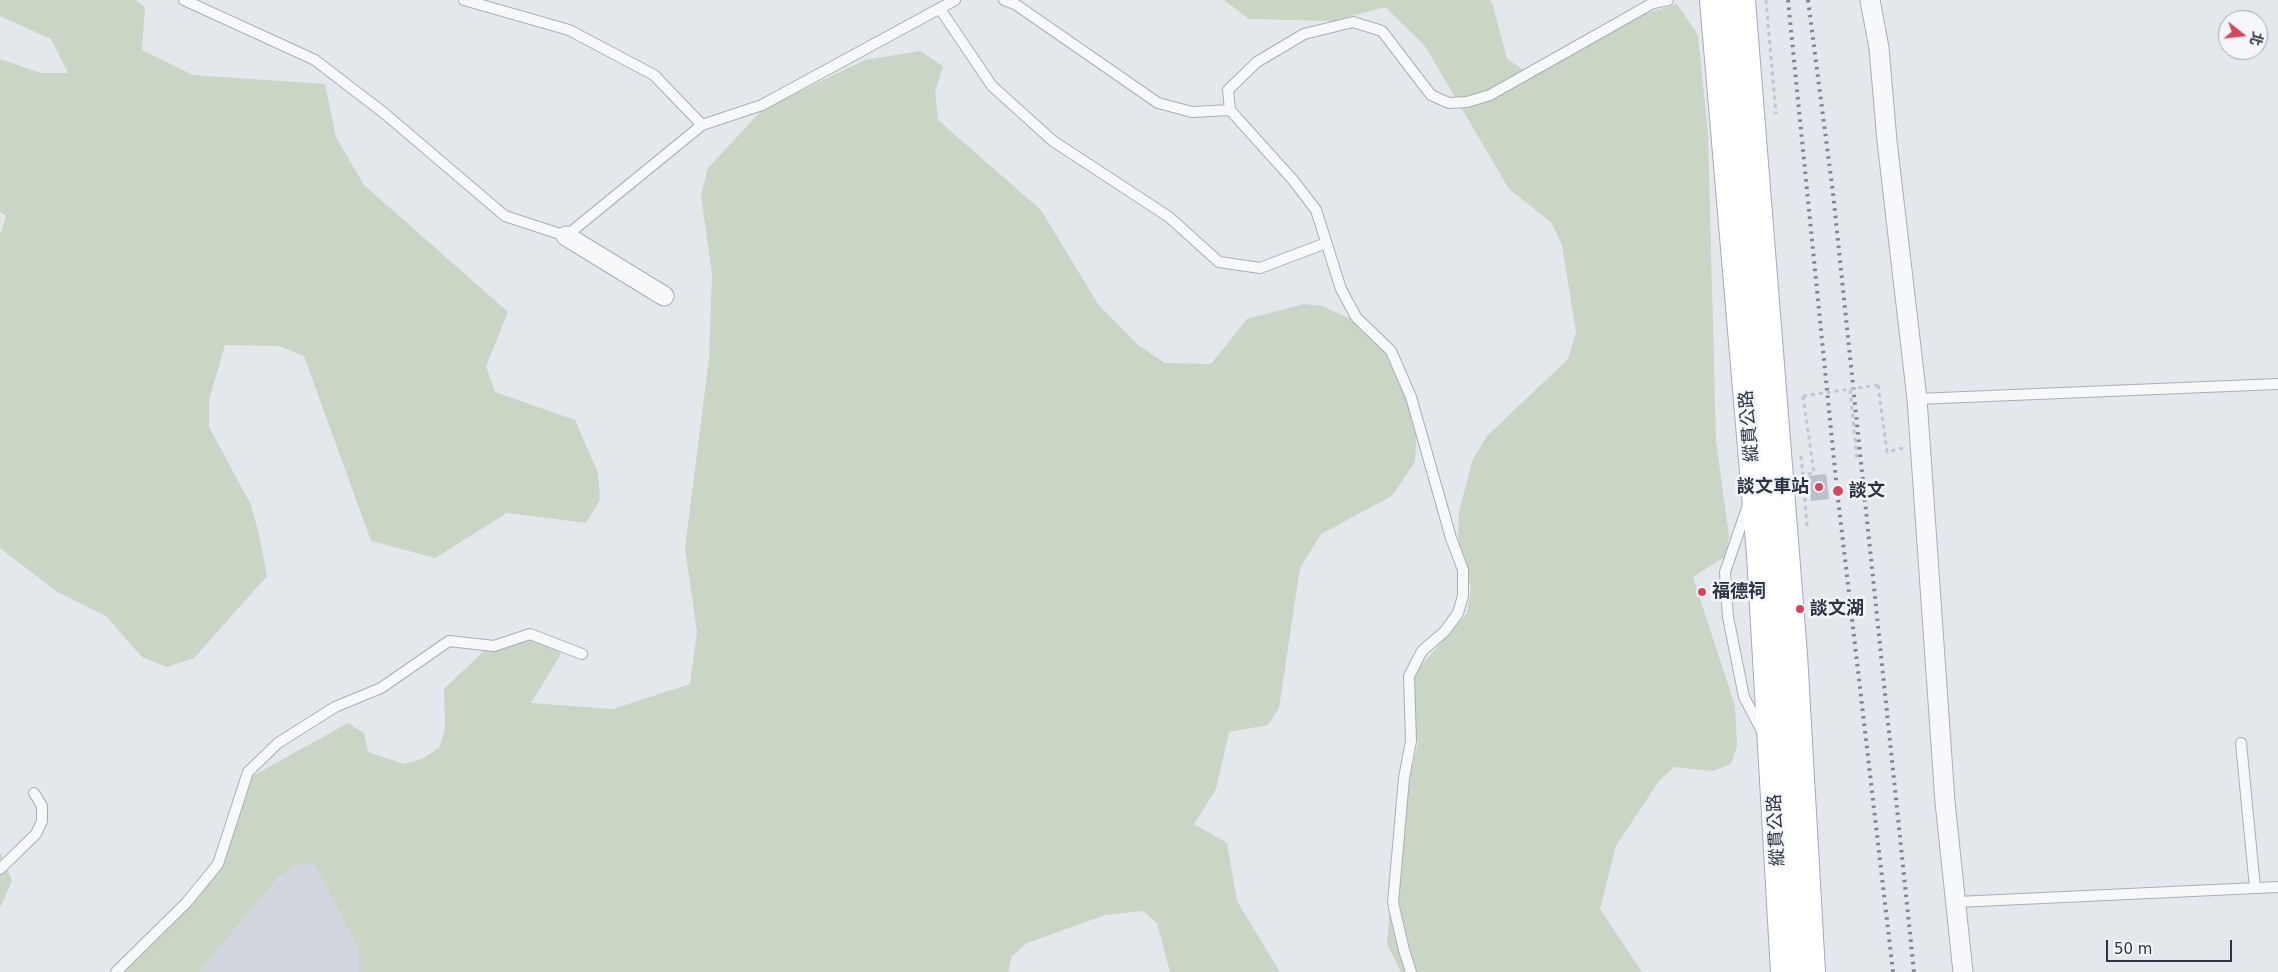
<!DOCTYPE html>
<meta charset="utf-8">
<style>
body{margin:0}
#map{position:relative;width:2278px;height:972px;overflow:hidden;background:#e4e7ec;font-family:"DejaVu Sans","Noto Sans TC",sans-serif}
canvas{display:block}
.north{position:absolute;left:2218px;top:10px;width:50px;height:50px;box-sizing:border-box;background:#f4f6f9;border:1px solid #a4a8b1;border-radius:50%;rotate:106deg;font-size:14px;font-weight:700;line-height:20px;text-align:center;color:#2b3445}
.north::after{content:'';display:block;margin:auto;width:18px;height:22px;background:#d1495b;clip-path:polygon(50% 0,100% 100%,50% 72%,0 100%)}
.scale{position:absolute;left:2106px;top:940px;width:126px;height:22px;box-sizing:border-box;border:2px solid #2b3445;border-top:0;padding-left:6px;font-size:15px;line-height:18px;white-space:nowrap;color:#2b3445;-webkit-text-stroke:4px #f4f6f9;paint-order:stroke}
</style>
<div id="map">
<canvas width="2278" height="972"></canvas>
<div class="north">北</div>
<div class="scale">50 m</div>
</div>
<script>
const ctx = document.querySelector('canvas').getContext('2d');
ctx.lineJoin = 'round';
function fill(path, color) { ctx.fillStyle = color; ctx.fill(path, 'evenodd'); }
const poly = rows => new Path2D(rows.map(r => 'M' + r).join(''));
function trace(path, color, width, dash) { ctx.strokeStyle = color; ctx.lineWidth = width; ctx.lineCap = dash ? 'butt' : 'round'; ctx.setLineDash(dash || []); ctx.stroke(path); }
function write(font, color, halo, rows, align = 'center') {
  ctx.font = font + ' "DejaVu Sans","Noto Sans TC",sans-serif'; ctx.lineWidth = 5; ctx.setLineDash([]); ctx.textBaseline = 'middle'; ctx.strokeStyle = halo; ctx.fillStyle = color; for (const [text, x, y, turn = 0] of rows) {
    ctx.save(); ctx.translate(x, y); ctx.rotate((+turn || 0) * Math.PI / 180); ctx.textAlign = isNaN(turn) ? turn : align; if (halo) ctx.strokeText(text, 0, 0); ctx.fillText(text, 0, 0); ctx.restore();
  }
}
fill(poly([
 [314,862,359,949,359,972,199,972,277,879,294,865]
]), '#d2d6de');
fill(poly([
 [0,0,136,0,145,7,142,50,193,75,325,84,336,137,364,185,508,312,486,366,495,392,575,420,598,473,600,500,586,523,507,513,435,558,371,541,304,356,279,346,225,345,209,400,209,427,250,503,258,530,267,576,194,658,167,667,142,657,106,616,56,591,0,548,0,235,6,216,0,212,0,59,40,73,68,73,51,39,0,16],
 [1224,0,1489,0,1492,2,1507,59,1524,70,1641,15,1677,4,1698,35,1708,133,1716,440,1729,536,1726,556,1693,577,1735,706,1737,746,1731,764,1713,771,1674,767,1659,781,1616,846,1600,909,1642,972,1401,972,1387,944,1394,842,1418,743,1405,684,1467,613,1471,588,1458,538,1459,511,1473,459,1487,436,1568,359,1576,332,1562,245,1551,222,1509,189,1425,46,1385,7,1333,21,1249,19],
 [920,51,943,66,935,92,938,120,1041,210,1098,304,1138,345,1165,363,1211,364,1247,319,1304,304,1322,306,1377,331,1417,424,1415,462,1392,496,1321,534,1300,568,1279,708,1268,725,1229,732,1216,789,1194,824,1227,843,1237,901,1280,972,1170,972,1157,923,1143,911,1105,915,1027,943,1012,956,1008,972,359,972,359,949,314,863,294,865,277,879,199,972,113,972,185,907,216,858,240,783,348,723,364,733,368,752,404,764,422,759,439,748,445,729,444,689,489,646,540,634,561,654,531,703,613,709,690,684,697,632,685,548,709,359,712,275,701,195,708,168,763,109,865,60],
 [0,852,12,881,0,908]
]), '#c9d6c5');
fill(poly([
 [1826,474,1829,499,1811,501,1809,476]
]), '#bbc0ca');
const lane = poly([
 [184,0,315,60,384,113,505,216,566,236,702,125,762,105,955,0],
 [464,0,569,30,654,75,702,125],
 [1004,0,1015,4,1158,103,1192,112,1230,110],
 [940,9,992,86,1053,141,1169,217,1219,262,1260,268,1326,243],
 [1917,399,2278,384],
 [1748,505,1725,572,1728,617,1744,697,1763,733],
 [2241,743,2255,888],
 [0,869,36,834,42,821,42,806,34,793],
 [1957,902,2278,887],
 [116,972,187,902,218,864,248,772,278,743,335,707,381,688,449,641,494,646,530,634,582,654],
 [1411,972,1404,950,1393,903,1404,778,1411,741,1409,676,1422,651,1445,631,1458,613,1463,596,1463,570,1451,538,1411,397,1391,351,1356,317,1341,289,1316,210,1293,180,1230,110,1228,90,1257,62,1304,34,1353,22,1382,31,1431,95,1449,103,1467,102,1490,95,1653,3,1668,0]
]);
const street = poly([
 [1870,0,1879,48,1887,141,1917,399,1945,802,1963,972],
 [566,236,664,296]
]);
const primary = poly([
 [1714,0,1761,554,1785,972],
 [1741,0,1793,654,1811,972]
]);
trace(lane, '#a9aeb7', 12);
trace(street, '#a9aeb7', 21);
trace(primary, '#a3abb8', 30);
trace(poly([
 [1766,0,1776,114],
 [1878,385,1887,452,1904,448],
 [1850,390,1857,459],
 [1803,396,1814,473,1803,475,1807,526],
 [1801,456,1803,475]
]), '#c2c5cb', 3, [4, 4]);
trace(lane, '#f7f8fa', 10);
trace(street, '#f7f8fa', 19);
trace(primary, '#fff', 28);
trace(poly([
 [1788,0,1837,490,1893,972],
 [1808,0,1833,193,1914,972]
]), '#7d8696', 4, [2.5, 5]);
trace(poly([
 [1803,396,1878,385]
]), '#c2c5cb', 3, [4, 4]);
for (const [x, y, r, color] of [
 [1819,487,5,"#d1495b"],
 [1838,491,6,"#d1495b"],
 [1702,592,5,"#d1495b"],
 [1800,609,5,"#d1495b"]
]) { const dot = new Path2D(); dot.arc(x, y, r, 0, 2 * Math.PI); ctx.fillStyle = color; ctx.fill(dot); trace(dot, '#f4f6f9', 2); }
write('18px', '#2b3445', '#f4f6f9', [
 ["縱貫公路",1750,426,-95],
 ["縱貫公路",1777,830,-93]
]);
write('bold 18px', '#2b3445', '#f4f6f9', [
 ["談文車站",1809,487,"right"],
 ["談文",1849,491],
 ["福德祠",1712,592],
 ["談文湖",1810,609]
], 'left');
</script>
